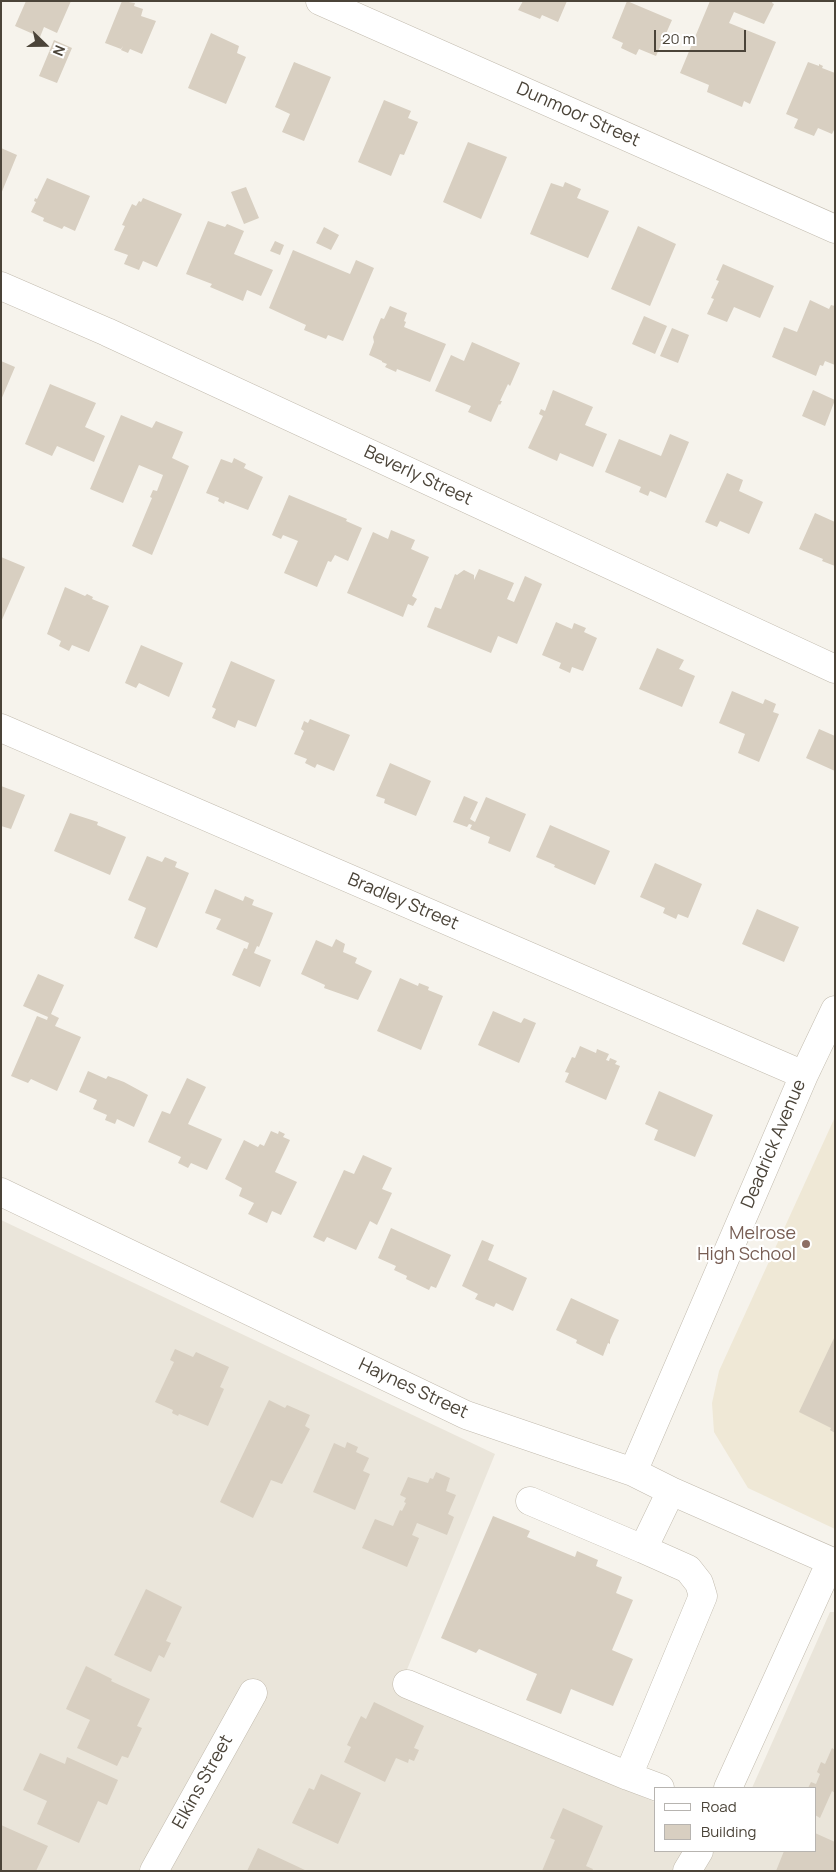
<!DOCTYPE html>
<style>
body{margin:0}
#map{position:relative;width:836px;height:1872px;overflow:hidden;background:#f6f3ec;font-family:Manrope,sans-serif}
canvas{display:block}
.frame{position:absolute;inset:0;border:2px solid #4b4439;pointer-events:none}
.legend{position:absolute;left:654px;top:1787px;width:162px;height:65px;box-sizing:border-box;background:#fff;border:1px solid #b7b4b0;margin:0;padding:6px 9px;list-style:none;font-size:15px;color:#4b4439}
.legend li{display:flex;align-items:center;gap:10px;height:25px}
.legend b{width:25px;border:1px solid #b7b4b0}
.north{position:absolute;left:20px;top:20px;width:50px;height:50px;-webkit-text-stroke:4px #fff;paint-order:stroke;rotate:112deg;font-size:14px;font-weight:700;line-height:20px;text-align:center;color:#4b4439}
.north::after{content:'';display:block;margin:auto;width:18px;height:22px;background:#4b4439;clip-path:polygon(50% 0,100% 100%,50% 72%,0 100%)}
.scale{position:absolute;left:654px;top:30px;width:92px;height:22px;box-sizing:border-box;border:2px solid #4b4439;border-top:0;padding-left:6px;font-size:15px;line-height:18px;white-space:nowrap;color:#4b4439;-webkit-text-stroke:4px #fff;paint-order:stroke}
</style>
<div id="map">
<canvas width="836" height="1872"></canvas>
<div class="frame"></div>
<ul class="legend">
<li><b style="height:6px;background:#fff"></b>Road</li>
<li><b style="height:14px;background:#d8cfc1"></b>Building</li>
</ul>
<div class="north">N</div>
<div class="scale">20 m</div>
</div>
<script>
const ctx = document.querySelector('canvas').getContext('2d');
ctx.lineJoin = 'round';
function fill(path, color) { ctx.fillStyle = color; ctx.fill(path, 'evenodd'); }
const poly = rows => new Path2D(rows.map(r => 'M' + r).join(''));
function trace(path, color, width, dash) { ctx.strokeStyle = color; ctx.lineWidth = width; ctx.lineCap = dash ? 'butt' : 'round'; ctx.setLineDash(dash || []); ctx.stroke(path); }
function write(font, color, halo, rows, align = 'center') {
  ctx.font = font + ' Manrope,sans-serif'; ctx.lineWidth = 4.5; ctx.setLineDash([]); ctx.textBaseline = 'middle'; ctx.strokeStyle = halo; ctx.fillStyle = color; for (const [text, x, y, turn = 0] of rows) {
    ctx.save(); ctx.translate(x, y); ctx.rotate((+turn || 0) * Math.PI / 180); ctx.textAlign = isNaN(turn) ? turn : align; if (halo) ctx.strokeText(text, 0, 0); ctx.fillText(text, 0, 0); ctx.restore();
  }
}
fill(poly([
 [1,1220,495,1454,397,1694,655,1802,655,1851,815,1851,815,1788,752,1788,830,1612,835,1612,835,1871,1,1871]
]), '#eae5da');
fill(poly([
 [835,1117,835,1529,748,1488,714,1432,712,1403,719,1371]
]), '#efe8d6');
fill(poly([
 [26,1,71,1,57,33,44,27,40,37,15,26],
 [122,1,135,3,134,6,143,9,141,16,156,21,142,54,130,49,128,53,121,50,123,46,121,49,105,43],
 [523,1,567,1,558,22,542,15,540,19,518,10],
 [627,1,672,20,656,56,639,49,636,55,621,48,623,43,612,38],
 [710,1,773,1,772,3,774,4,764,24,734,12,729,23,776,42,750,104,744,101,742,107,707,92,709,85,680,73],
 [211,33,239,46,237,53,246,57,226,104,188,88],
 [54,40,72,48,57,83,39,76],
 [294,62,331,77,304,141,282,132,290,114,275,107],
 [808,62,819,66,819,64,823,66,822,68,835,73,835,128,832,134,818,128,814,136,794,128,798,119,786,114],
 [384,100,411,111,408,118,418,122,404,155,400,154,391,176,358,162],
 [468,142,507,157,481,219,443,202],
 [1,148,17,155,1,194],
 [47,178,90,196,75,231,64,226,62,229,43,221,44,218,31,212,36,202,34,201,35,198,37,199],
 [565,182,581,189,577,198,609,211,588,258,530,234,551,183,563,187],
 [246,187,259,218,244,224,231,192],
 [143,198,182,214,157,267,143,261,139,270,124,264,128,255,114,250,125,226,122,225,132,204,136,206,139,201,141,202],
 [208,221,225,227,227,224,244,231,234,254,273,270,261,296,247,290,243,301,210,287,212,284,186,274],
 [638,226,676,244,650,306,611,289],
 [324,227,339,235,331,250,316,243],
 [275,241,284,245,280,255,270,251],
 [293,250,350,274,356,260,374,268,343,341,328,335,326,339,304,330,306,325,269,308],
 [723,264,774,286,760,318,734,307,727,322,707,314,714,299,711,298,719,281,716,280],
 [810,300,829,309,831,305,835,306,835,365,825,361,823,366,820,365,816,376,772,357,784,327,797,332],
 [390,306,407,313,404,321,406,322,404,327,446,344,430,382,397,369,396,372,385,367,387,364,382,362,382,361,369,355,374,342,373,337,381,318,384,319],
 [644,316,667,326,655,354,632,344],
 [672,328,689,335,678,363,660,356],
 [472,342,520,363,510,386,508,384,500,401,502,401,500,405,499,404,491,422,468,412,471,406,435,391,451,355,464,361],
 [1,361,15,367,1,400],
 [50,384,96,403,85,427,105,436,94,462,57,446,52,456,25,444],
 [553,390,593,407,585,425,607,434,593,467,560,453,557,461,528,448,543,416,539,414,541,409,545,411],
 [813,390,835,400,825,426,802,416],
 [121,415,152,428,156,421,183,432,172,458,189,466,152,555,132,546,152,498,150,497,153,490,157,491,163,475,139,465,123,503,90,489],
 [670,434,689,442,666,498,650,491,648,496,639,492,641,487,605,472,619,439,661,456],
 [234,458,246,464,244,468,263,477,248,510,225,501,224,504,218,501,219,498,206,493,221,459,232,463],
 [727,473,743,480,739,491,763,502,749,534,720,521,717,527,705,522],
 [289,495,347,519,346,521,362,528,348,561,335,555,331,562,328,561,317,587,284,573,298,541,283,535,281,539,272,535],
 [815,513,835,522,835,566,822,561,823,559,799,549],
 [391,530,415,540,411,549,429,557,412,596,417,599,413,606,408,604,403,617,347,593,373,532,388,539],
 [1,557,25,567,1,622],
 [479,569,514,583,507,599,514,602,525,576,542,584,517,644,498,636,491,653,427,627,435,607,441,609,455,574,457,575,464,570,474,575,474,580],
 [65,587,85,596,87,594,93,597,92,599,109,606,89,652,72,645,69,651,59,646,61,641,47,634],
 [556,622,572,629,574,623,586,628,584,632,597,638,583,671,572,667,570,673,559,668,561,663,542,655],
 [141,645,183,663,169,697,139,683,136,688,125,683],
 [657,648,684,660,679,669,695,676,682,707,639,689],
 [231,661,275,680,256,727,238,720,235,728,212,718,216,709,212,707],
 [732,691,763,704,765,699,776,704,773,712,779,714,759,762,738,753,745,734,719,723],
 [310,719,350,735,334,771,317,764,315,768,305,763,307,759,294,754,304,731,301,729,304,721,308,723],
 [819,729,835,736,835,771,806,758],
 [390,763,431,781,416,816,384,803,385,799,376,796],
 [1,786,25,795,11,829,1,826],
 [464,796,478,802,470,819,475,822,486,797,526,814,510,852,488,843,490,837,470,829,472,825,469,824,467,827,453,822],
 [70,813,98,822,97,825,126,837,110,875,54,851],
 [550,825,610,851,595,885,554,867,555,865,536,857],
 [147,856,162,862,165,857,177,862,175,867,189,873,157,948,134,938,146,908,128,900],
 [655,863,702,884,688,918,678,914,676,919,663,913,665,908,640,897],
 [215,889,243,901,245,896,254,900,252,905,273,913,259,947,257,946,254,953,271,960,260,987,232,975,244,948,247,949,249,943,216,929,221,919,205,913],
 [757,909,799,927,784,962,742,944],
 [336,939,345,944,343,952,357,958,355,963,372,971,358,1000,324,988,325,985,301,974,316,940,332,947],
 [38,974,64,985,51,1014,59,1018,55,1026,81,1037,57,1091,31,1079,28,1083,11,1076,37,1016,47,1020,48,1017,23,1006],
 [400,978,418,986,419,983,429,987,428,990,443,996,421,1050,377,1031],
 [493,1011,521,1023,524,1018,536,1023,519,1063,478,1045],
 [580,1046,596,1053,597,1049,609,1054,606,1060,609,1061,610,1058,617,1061,615,1064,620,1066,606,1100,565,1082,569,1073,565,1072,572,1057,575,1058],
 [88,1071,106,1079,108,1076,124,1082,148,1095,134,1127,117,1119,115,1124,105,1120,107,1115,93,1109,97,1100,79,1092],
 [187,1078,206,1087,188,1124,222,1139,207,1170,191,1163,188,1168,178,1163,181,1157,148,1142,162,1111,170,1114],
 [659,1091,713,1115,695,1157,654,1140,658,1130,645,1124],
 [271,1131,278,1134,279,1131,285,1134,283,1137,290,1140,275,1172,297,1182,281,1215,272,1211,267,1223,248,1214,254,1203,239,1196,242,1188,225,1179,244,1140,258,1147,260,1144,264,1146],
 [363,1155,392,1168,382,1189,392,1193,377,1225,370,1221,356,1250,327,1237,324,1242,313,1237,344,1170,354,1174],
 [391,1228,451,1255,436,1288,431,1286,429,1290,406,1279,407,1276,394,1270,396,1266,378,1258],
 [482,1240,494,1245,488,1260,527,1278,513,1311,496,1303,494,1307,475,1299,478,1294,462,1286],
 [571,1298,619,1320,610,1340,610,1344,608,1343,603,1356,576,1343,577,1340,556,1330],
 [835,1336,835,1433,830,1430,831,1428,799,1412],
 [175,1349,193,1357,196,1352,229,1367,220,1387,224,1389,208,1426,179,1414,178,1416,172,1413,173,1410,155,1402,174,1362,170,1360],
 [269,1400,285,1408,287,1405,310,1415,305,1426,310,1429,282,1484,271,1480,253,1518,220,1502],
 [347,1442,358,1447,356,1452,369,1458,363,1471,370,1474,355,1510,313,1492,334,1443,345,1448],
 [436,1472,450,1478,446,1491,456,1495,448,1514,454,1517,447,1535,417,1523,412,1535,419,1538,407,1567,362,1548,375,1519,393,1526,400,1510,402,1511,406,1503,404,1502,406,1498,400,1495,408,1477,428,1483,430,1478,433,1479],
 [493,1516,530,1531,527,1537,575,1557,577,1551,598,1560,596,1566,622,1577,616,1593,633,1600,612,1650,633,1659,613,1706,571,1689,561,1714,526,1700,537,1674,479,1649,476,1653,441,1638],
 [146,1589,182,1607,166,1641,171,1643,164,1658,159,1655,151,1672,114,1655],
 [86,1666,112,1679,111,1681,150,1699,137,1726,142,1728,128,1758,122,1756,117,1766,77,1748,90,1720,66,1709],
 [374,1702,424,1726,414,1748,419,1750,414,1761,409,1759,408,1763,396,1758,385,1782,344,1762,351,1747,347,1745,361,1716,366,1719],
 [832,1748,835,1750,835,1793,832,1791,820,1818,815,1815,815,1788,808,1788,811,1782,816,1784,820,1774,817,1772,821,1762,825,1764],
 [40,1753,65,1764,67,1757,118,1780,107,1805,98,1801,79,1843,37,1824,47,1801,23,1790],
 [321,1774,361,1793,338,1844,292,1823,309,1788,314,1790],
 [563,1808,603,1826,586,1866,593,1869,592,1871,542,1871,555,1840,550,1838],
 [1,1825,48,1846,36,1871,1,1871],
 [815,1833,835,1842,835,1871,776,1871,784,1851,815,1851],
 [258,1848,307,1871,247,1871]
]), '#d8cfc1');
const minor = poly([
 [320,1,835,229],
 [1,286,107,332,835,669],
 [1,728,804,1075],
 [1,1192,466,1415,633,1472,671,1491,835,1563],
 [633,1472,804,1075,835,1010],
 [530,1501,643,1549],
 [407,1684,628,1776],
 [660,1788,628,1776,703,1596,699,1583,688,1569,643,1549,671,1491],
 [728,1788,831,1561],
 [154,1871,253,1693],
 [687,1871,699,1851]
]);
trace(minor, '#c2bbae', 29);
trace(minor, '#fff', 28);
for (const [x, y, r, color] of [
 [806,1244,5,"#8d6e63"]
]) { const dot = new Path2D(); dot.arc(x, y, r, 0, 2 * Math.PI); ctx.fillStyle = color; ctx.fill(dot); trace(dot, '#fff', 2); }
write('18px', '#4b4439', '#fff', [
 ["Dunmoor Street",578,115,24],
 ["Beverly Street",418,476,25],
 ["Bradley Street",403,902,23],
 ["Deadrick Avenue",774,1144,-67],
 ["Haynes Street",413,1389,25],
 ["Elkins Street",203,1782,-61]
]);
write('18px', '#785e54', '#fff', [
 ["Melrose",796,1234],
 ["High School",796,1255]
], 'right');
</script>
